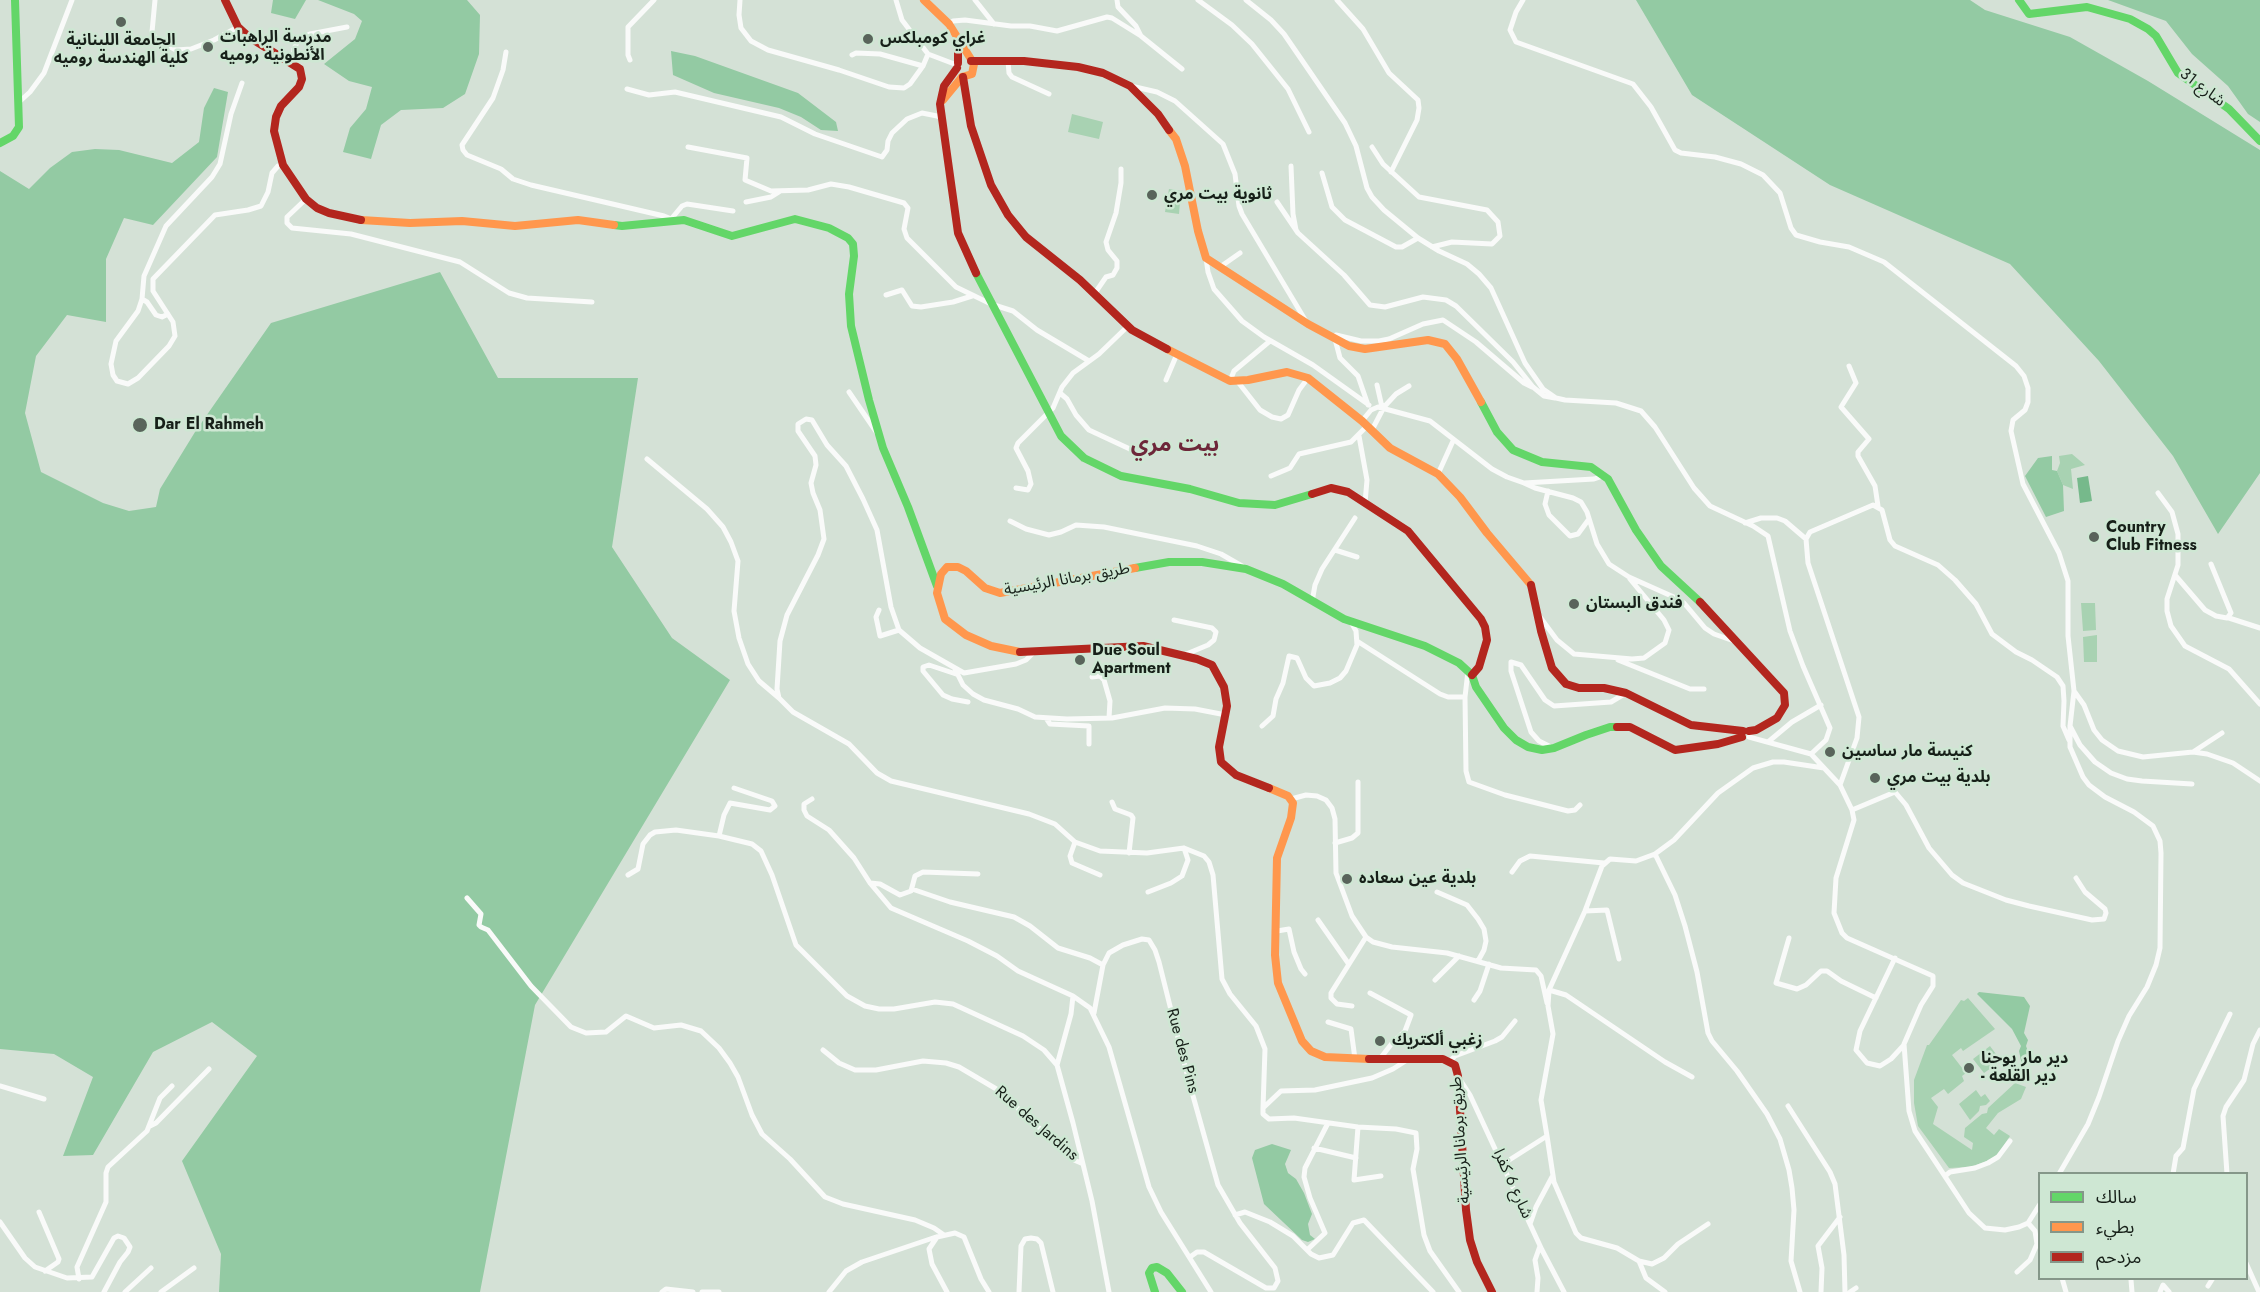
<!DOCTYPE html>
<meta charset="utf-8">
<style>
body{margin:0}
#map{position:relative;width:2260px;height:1292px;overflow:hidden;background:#d4e1d6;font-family:Jost,"Noto Sans Arabic",sans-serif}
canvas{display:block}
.legend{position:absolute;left:2038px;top:1172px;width:210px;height:108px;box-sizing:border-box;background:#cee7d3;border:2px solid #859789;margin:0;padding:8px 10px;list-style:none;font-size:18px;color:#172019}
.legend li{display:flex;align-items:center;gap:12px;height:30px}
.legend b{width:30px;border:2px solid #859789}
</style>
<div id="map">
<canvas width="2260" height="1292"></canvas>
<ul class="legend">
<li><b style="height:8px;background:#63d668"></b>سالك</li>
<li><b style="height:8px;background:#ff974d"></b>بطيء</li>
<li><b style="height:8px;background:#b3261e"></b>مزدحم</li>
</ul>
</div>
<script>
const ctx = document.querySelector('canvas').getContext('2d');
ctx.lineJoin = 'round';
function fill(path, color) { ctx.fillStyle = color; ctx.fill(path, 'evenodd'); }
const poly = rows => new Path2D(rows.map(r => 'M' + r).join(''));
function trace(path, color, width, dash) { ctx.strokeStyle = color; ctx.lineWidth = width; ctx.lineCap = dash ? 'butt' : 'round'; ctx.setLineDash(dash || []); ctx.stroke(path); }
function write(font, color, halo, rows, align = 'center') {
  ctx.font = font + ' Jost,"Noto Sans Arabic",sans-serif'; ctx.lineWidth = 5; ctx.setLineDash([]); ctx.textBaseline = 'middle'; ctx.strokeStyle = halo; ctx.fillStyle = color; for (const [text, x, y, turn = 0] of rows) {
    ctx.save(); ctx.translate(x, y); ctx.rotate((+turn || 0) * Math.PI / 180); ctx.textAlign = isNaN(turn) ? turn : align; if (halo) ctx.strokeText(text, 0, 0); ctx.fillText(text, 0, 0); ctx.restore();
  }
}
fill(poly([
 [1072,114,1103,122,1099,139,1068,132],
 [1169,189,1181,191,1179,214,1165,212],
 [2072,454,2085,465,2071,469,2073,489,2063,485,2057,471,2060,463,2059,456],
 [2081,603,2095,603,2096,630,2083,631],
 [2097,635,2097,662,2084,662,2083,637],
 [1968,998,1995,1029,1963,1051,1961,1048,1952,1055,1966,1073,1962,1076,1964,1081,1948,1094,1944,1089,1931,1098,1938,1107,1933,1124,1972,1150,1973,1143,1964,1137,1965,1128,1982,1114,1987,1113,1988,1108,2015,1083,2026,1087,2021,1099,1998,1113,1986,1128,1994,1135,1999,1129,2010,1136,1998,1154,1990,1160,1970,1167,1949,1168,1918,1126,1914,1103,1914,1080,1927,1045,1929,1045,1961,1000,1964,1001],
 [1990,1046,2001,1061,1984,1073,1973,1059],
 [1976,1090,1981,1097,1985,1094,1990,1101,1986,1105,1980,1106,1979,1111,1970,1120,1959,1104]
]), '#a8d2b2');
fill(poly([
 [273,0,306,0,295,19,271,13],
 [318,0,467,0,480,15,479,54,465,94,443,108,401,110,381,125,371,159,343,152,350,128,366,109,372,87,349,81,324,64,355,39,362,21,354,14],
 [1636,0,1970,0,1985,10,2070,37,2148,81,2260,150,2260,473,2218,534,2173,456,2099,361,2010,264,1830,185,1692,95],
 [2108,0,2260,0,2260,122,2248,114,2228,86,2192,54,2166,21],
 [671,51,695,56,798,93,836,122,838,131,821,130,801,117,779,108,714,93,673,75],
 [214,88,228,92,217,157,153,225,124,218,106,259,106,322,67,315,36,356,25,413,41,472,103,503,129,511,156,507,160,489,195,432,271,323,440,272,498,378,638,378,612,547,672,638,730,680,535,1005,480,1292,219,1292,221,1254,182,1161,257,1056,212,1022,153,1052,93,1155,63,1156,93,1077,54,1054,0,1049,0,171,29,189,50,168,72,152,95,149,119,150,172,163,199,142,204,108],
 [2052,456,2052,470,2057,471,2063,485,2064,511,2046,517,2025,476,2038,458],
 [1979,992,2024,997,2030,1006,2024,1033,2028,1040,2026,1046,2029,1054,2022,1065,2019,1051,2021,1046,2012,1029,1977,994],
 [1272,1144,1291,1150,1285,1164,1288,1173,1296,1179,1304,1193,1312,1214,1308,1224,1310,1235,1315,1239,1308,1242,1302,1240,1264,1204,1252,1158,1255,1150]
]), '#93caa3');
fill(poly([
 [2088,476,2092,501,2080,503,2077,478]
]), '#76b98b');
trace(poly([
 [155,0,152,32,157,40,176,50,191,49,214,40,238,27],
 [740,0,739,15,741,28,751,41,768,50,839,70,889,87,904,88,910,84,923,66,928,54],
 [896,0,902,20,928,54,957,65],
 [975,0,994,24],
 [1198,0,1232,25,1252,44,1288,89,1309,132],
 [1246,0,1271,20,1284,34,1345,123,1356,146,1367,188,1372,197,1384,210,1418,238,1439,251,1467,264,1479,274,1491,288,1525,363,1543,389,1556,398,1565,400,1616,403,1641,411,1655,427,1694,488,1710,506,1753,526,1768,536,1790,631,1803,666,1830,728,1826,740,1811,754],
 [1337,0,1363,29,1389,73,1418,100,1419,108,1417,120,1391,172],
 [1523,0,1516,12,1510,30,1516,42,1633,84,1651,107,1675,150,1681,153,1715,157,1741,164,1763,175,1780,193,1791,228,1796,235,1820,242,1849,247,1884,262,2016,366,2024,376,2028,388,2028,402,2025,410,2013,420,2011,431,2023,484,2059,553,2068,581,2068,636,2074,691,2070,726,2070,747,2083,777,2089,785,2105,797,2134,812,2153,826,2160,841,2161,853,2160,948,2156,965,2147,987,2129,1016,2118,1041,2099,1097,2088,1124,2059,1174],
 [949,24,953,21,965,20,1011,26,1030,26,1057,31,1107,17,1112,18,1141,36,1136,26,1118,7,1117,0],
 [1141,36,1182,69],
 [506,52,503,70,493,98,462,145,463,150,467,155,501,169,513,179,531,185,664,216,674,220],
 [852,55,856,53,880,54,923,66],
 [630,60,628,55,628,27,654,0],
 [1008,61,1009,73,1012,77,1049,94],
 [293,63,294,49,299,38,310,34,347,27],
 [242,83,231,114,220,164,212,177,166,226,144,276,142,299,138,311,116,341,111,364,113,375,117,381,128,384,138,378,169,346,175,336,173,322,153,291,153,279,215,215,248,210,261,206,268,192,272,173,278,166,283,165],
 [1131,86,1157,92,1175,101,1223,144,1235,174,1239,206,1242,214,1307,323],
 [627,89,649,95,675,92,781,117,815,134,882,157,887,150,888,141,892,133,907,119,922,113,942,117],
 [18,103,30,92,44,73,72,0],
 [688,147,747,158,745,180,771,191,808,190,831,184,849,187,904,203,908,208,904,229,907,238,956,287,991,304,1013,311,1037,330,1089,361],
 [1372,147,1383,164,1419,197,1487,210,1498,222,1500,236,1492,244,1452,242,1432,247],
 [1291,166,1293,214,1296,230],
 [1322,173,1332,207,1345,220,1396,247,1402,247,1418,238],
 [306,199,287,217,287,223,292,228,351,234,460,262,509,293,527,298,592,302],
 [746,202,771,197,779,192],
 [1277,202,1298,233,1344,275,1370,305,1385,307,1423,297,1446,300,1456,306,1513,362,1533,387,1544,396,1555,398],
 [672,218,682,206,687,204,733,211],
 [1206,258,1208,272,1214,289,1242,321,1264,337,1313,365,1369,405],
 [1220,267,1240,253],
 [1095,293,1106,277,1113,275,1117,268,1117,261,1108,250,1106,242,1116,213,1121,183,1121,169],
 [886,295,902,290,912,306,921,307,953,302,972,296],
 [142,299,147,302,156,315,162,317,168,314],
 [1849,366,1856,383,1841,407,1869,439,1858,452,1858,456,1875,486,1878,506],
 [1166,380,1177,354],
 [1230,381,1234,371,1270,341],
 [1238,382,1260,410,1272,417,1281,419,1288,415,1299,390,1308,378],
 [1377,385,1382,407],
 [849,392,877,433],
 [1060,393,1067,399,1076,415,1089,430,1132,450],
 [1368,405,1358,376,1340,358,1335,339,1336,335,1361,341,1379,341,1389,339,1423,324,1443,320,1476,342,1524,383,1532,387],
 [1362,421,1371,410,1378,407,1430,421,1492,469,1507,477,1524,483,1594,479,1603,476],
 [1372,430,1384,407,1396,394,1409,386],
 [1359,436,1367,480,1365,503],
 [647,459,707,509,723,527,731,542,738,561,734,611,739,638,748,664,759,681,779,698],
 [1438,474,1453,441],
 [1271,476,1290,468,1299,454,1351,442,1367,426],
 [1524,483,1535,488,1573,498,1581,502,1587,512,1597,544,1609,564,1629,577,1676,598,1684,603,1705,628,1714,634,1734,641],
 [1016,488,1028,490,1031,484,1028,471,1016,448,1018,443,1053,408,1062,387,1073,373,1099,354,1128,326],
 [1548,491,1545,504,1549,515,1570,536,1578,534,1589,519],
 [2158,493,2172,512,2178,534,2178,565,2167,599,2167,611,2171,626,2185,646,2229,669,2260,704],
 [1010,521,1026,529,1049,535,1061,532,1076,525,1104,527,1197,546,1221,554,1242,566],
 [1745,523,1761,518,1777,518,1785,521,1806,539],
 [1335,550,1357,557],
 [2175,575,2205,610,2216,616,2227,618,2231,613,2211,564],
 [1312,602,1315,585,1322,569,1355,518],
 [879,610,876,617,880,636,899,630],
 [1540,617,1557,640,1574,654,1632,659,1644,658,1665,643,1669,630,1664,620,1630,579],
 [2229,618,2260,628],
 [1174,620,1212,628,1216,632,1214,640,1208,645,1184,655],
 [1357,641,1440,694,1448,697,1465,697],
 [1033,653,1026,660,1016,664,964,673,920,648,899,630,891,607,877,530,863,499,846,466,827,445,812,420,806,419,798,424,798,431,815,456,816,465,811,483,813,493,820,510,824,539,818,555,787,615,780,641,777,689,779,698,793,712,849,744,877,773,891,781,1029,814,1055,824,1075,842,1100,851,1147,853,1184,848,1204,856,1209,862,1213,875,1222,979,1230,994,1256,1026,1265,1049,1263,1108],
 [1618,660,1690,689,1704,689],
 [955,669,963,685,973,694,984,700,1018,709,1035,717,1067,719,1112,718,1165,708,1195,709,1226,715],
 [1468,671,1465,697,1466,771,1469,782,1505,795,1568,811,1575,810,1580,805],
 [956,674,929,665,923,667,923,671,943,695,952,699,968,702],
 [1092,677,1100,676,1104,680,1110,701,1109,718],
 [2074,691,2084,705,2094,730,2102,740,2118,751,2143,757,2193,752,2207,754,2233,763,2260,781],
 [1046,718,1050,724,1089,726,1089,744],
 [1262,726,1273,716,1276,699,1283,683,1289,656,1297,658,1306,678,1314,686,1330,683,1340,678,1346,671,1357,645,1356,631,1351,622],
 [2070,726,2080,745,2095,762,2111,773,2127,779,2142,781,2192,784],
 [1749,737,1811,754,1840,785,1852,810,1854,820,1836,878,1834,913,1842,933,1847,938,1933,976,1933,986,1921,1005,1904,1044,1909,1111,1915,1131,1925,1146,1969,1213,1985,1228,2005,1230,2019,1227,2028,1223,2040,1204],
 [1768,742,1792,722,1821,705],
 [1553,748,1539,741,1531,732,1511,671,1511,662,1521,665,1545,700,1554,706,1611,702,1626,693],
 [2193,752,2222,733],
 [1840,785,1857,738,1859,717,1808,563,1806,539,1810,532,1873,505,1882,510,1890,540,1895,546,1938,565,1955,580,1976,604,1992,634,2016,652,2032,660,2057,677,2063,686,2064,701,2063,726,2069,740],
 [812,799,804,804,804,810,807,816,829,830,854,858,870,883,891,908,968,941,997,956,1018,971,1073,996,1090,1008,1109,1047,1149,1187,1161,1212,1211,1292],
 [1291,799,1306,795,1317,796,1326,800,1332,808,1335,819,1336,873,1352,916,1366,937,1373,942,1392,947,1447,953,1501,968,1536,970,1541,976,1547,1003],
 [1112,802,1115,809,1131,815,1133,818,1129,853],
 [1852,810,1895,792,1906,805,1929,848,1952,875,1963,883,2006,900,2029,906,2092,920,2104,919,2106,913,2105,909,2085,892,2076,878],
 [719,836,724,815,730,803,770,810,775,806,772,801,734,788],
 [1075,842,1070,856,1072,863,1100,875],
 [1335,843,1352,838,1358,833,1358,782],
 [1655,854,1675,895,1685,926,1697,972,1708,1033,1712,1041,1737,1071,1767,1114,1780,1139,1789,1170,1792,1188,1794,1210,1791,1261,1800,1292],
 [1512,872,1520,861,1530,856,1604,863],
 [628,875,638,869,643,844,650,835,655,832,676,830,719,836,752,844,761,851,772,875,796,945,847,996,865,1006,879,1009,894,1009,935,1002,953,1004,1023,1036,1044,1050,1057,1065,1073,1123,1092,1201,1109,1292],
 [870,883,880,884,900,895,911,891,915,876,923,872,978,874],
 [912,889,950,902,1014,917,1030,926,1058,948,1090,958,1103,965],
 [1148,892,1171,883,1182,876,1188,860,1184,848],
 [1437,892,1467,905,1478,919,1484,929,1486,941,1484,950,1478,961],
 [467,898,481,914,479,925,481,927,488,930,531,986,571,1027,586,1033,606,1032,626,1016,654,1028,681,1025,701,1031,719,1048,730,1063,738,1077,752,1115,762,1134,790,1159,825,1197,843,1204,915,1220,934,1228,944,1235],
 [1585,911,1607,910,1619,959],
 [1318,920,1348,963],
 [1277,931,1289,929,1294,952,1301,969,1305,974],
 [1789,938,1776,983,1797,989,1806,985,1821,971,1827,971,1841,981,1876,998],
 [1895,958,1860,1031,1856,1050,1867,1063,1880,1066,1891,1059,1903,1046],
 [1435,980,1459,956],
 [1549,990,1566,995,1665,1062,1692,1077],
 [1370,993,1411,1015,1405,1031,1393,1042,1379,1060],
 [1474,1000,1480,991,1489,964],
 [1352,1006,1337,1004,1331,998,1331,993,1366,937],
 [1094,1013,1103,965,1109,953,1123,945,1142,939,1149,940,1155,950,1159,962,1188,1078,1218,1185,1240,1223,1275,1268,1278,1281,1274,1288,1266,1288,1204,1252,1197,1252,1190,1257],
 [1328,1022,1351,1029,1355,1059],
 [823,1050,839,1063,855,1070,876,1070,923,1061,946,1063,959,1067,998,1090,1074,1160,1081,1163],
 [1407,1060,1393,1069,1372,1078,1315,1090,1281,1091,1263,1108,1263,1114,1269,1119,1294,1118,1358,1127,1396,1129,1416,1133,1417,1149,1413,1169,1424,1235,1430,1251,1459,1292],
 [1450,1061,1455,1056,1495,1041,1502,1037,1515,1021],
 [1057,1065,1071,1014,1073,996],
 [1459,1078,1470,1095,1542,1250,1564,1292],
 [0,1086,44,1099],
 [1788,1106,1830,1172,1835,1184,1844,1255,1845,1292],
 [150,1126,156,1123,209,1069],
 [1358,1127,1354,1180,1381,1176],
 [1547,1136,1554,1182,1576,1233,1581,1238,1617,1248,1639,1261,1652,1264,1664,1258,1678,1244,1708,1224],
 [1314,1148,1356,1158],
 [1503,1164,1547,1136,1541,1100,1553,1034,1548,1006,1549,990,1585,911,1602,866,1610,859,1636,861,1655,854,1674,840,1718,793,1753,768,1773,762,1784,762,1824,768],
 [2173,1174,2176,1156,2183,1148,2194,1089,2230,1014],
 [2227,1174,2223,1116,2226,1107,2244,1080,2253,1044,2260,1030],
 [1945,1176,1950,1172,1975,1168,1988,1163,1998,1157,2010,1141],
 [39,1212,59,1259,58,1262,45,1271],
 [1235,1215,1245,1212,1270,1222,1293,1236,1311,1254,1319,1258,1333,1255,1353,1223,1364,1220,1433,1292],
 [0,1222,25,1258,35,1267,67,1278,92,1277,114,1238,118,1236,124,1238,130,1247,128,1252,120,1262,104,1292],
 [1530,1224,1536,1207,1552,1177],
 [1307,1250,1325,1233,1310,1198,1304,1177,1305,1168,1328,1123],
 [1639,1261,1646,1278,1665,1292],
 [2246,1263,2259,1292],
 [2017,1272,2030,1260,2037,1244,2035,1231,2028,1223],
 [2062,1278,2066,1292],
 [79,1279,77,1267,106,1202,106,1173,108,1167,147,1131,160,1098,172,1086],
 [2131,1280,2132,1292],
 [2208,1286,2213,1278],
 [125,1292,151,1268],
 [161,1292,194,1268],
 [662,1292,666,1289,693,1292],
 [702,1292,719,1292],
 [829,1292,846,1271,862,1262,936,1237],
 [947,1292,932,1264,929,1249,937,1237,955,1233,964,1237,981,1279,989,1292],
 [1019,1292,1021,1246,1025,1239,1031,1238,1037,1239,1041,1243,1053,1292],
 [1537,1292,1538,1278,1535,1260,1540,1246],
 [1821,1292,1822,1268,1818,1246,1840,1217],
 [1850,1292,1856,1288],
 [2160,1292,2163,1285,2169,1292]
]), '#f9faf9', 5);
trace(poly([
 [2019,0,2029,14,2087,7,2130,19,2148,29,2156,36,2178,73,2229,109,2260,141],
 [0,143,13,136,19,127,15,0],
 [614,225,622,226,684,220,732,236,795,219,829,228,848,238,853,244,854,256,849,294,851,326,869,400,883,448,908,507,937,586],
 [976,273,1061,436,1084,458,1121,476,1190,489,1239,503,1275,505,1312,494],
 [1481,402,1497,432,1513,450,1542,462,1591,467,1608,479,1636,530,1661,566,1700,602],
 [1135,568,1169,562,1202,562,1246,569,1283,584,1344,619,1425,646,1459,663,1472,675,1476,687,1504,728,1516,740,1528,747,1542,750,1554,748,1586,735,1610,727,1617,727],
 [1155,1292,1149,1273,1152,1268,1157,1267,1167,1273,1182,1292]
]), '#63d668', 8);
trace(poly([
 [924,0,949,24,974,64,972,74,962,77],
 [943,100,962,77],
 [1169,130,1176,139,1185,166,1198,231,1206,258,1308,324,1349,346,1365,349,1428,340,1445,344,1457,359,1481,402],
 [361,220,410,223,462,221,515,226,578,220,614,225],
 [1167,349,1230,381,1248,380,1287,372,1308,378,1362,421,1390,448,1438,474,1460,497,1487,533,1531,585],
 [1020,652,991,646,966,635,945,619,937,593,941,574,947,567,958,567,966,571,985,588,1000,593,1135,568],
 [1269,788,1288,796,1293,803,1291,818,1277,858,1275,955,1278,983,1302,1041,1311,1051,1325,1057,1369,1059]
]), '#ff974d', 8);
trace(poly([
 [225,0,238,27,249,37,300,69,302,79,299,87,281,106,276,117,274,131,283,165,306,199,317,208,329,213,361,220],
 [958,43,958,63],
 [971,61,1024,61,1078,67,1103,73,1130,86,1158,114,1169,130],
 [957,68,944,86,940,104,958,233,976,273],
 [963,77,971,126,991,185,1008,215,1026,237,1080,280,1132,330,1167,349],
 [1312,494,1331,488,1348,492,1408,531,1481,619,1485,627,1487,640,1479,667,1472,675],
 [1531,585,1541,631,1552,668,1566,684,1579,688,1604,688,1626,693,1691,725,1743,731],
 [1700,602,1784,693,1785,705,1777,718,1756,730,1749,731],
 [1020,652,1143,646,1197,659,1212,665,1224,687,1227,706,1219,747,1221,762,1236,775,1269,788],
 [1617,727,1630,727,1675,750,1718,744,1742,737],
 [1369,1059,1443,1059,1455,1065,1458,1076,1466,1210,1470,1240,1477,1262,1492,1292]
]), '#b3261e', 8);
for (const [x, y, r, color] of [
 [121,22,6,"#59645b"],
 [868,39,6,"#59645b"],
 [208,47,6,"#59645b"],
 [1152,195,6,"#59645b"],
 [140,425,8,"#59645b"],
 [2094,537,6,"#59645b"],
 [1574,604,6,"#59645b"],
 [1080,660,6,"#59645b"],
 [1830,752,6,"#59645b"],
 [1875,778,6,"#59645b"],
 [1347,879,6,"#59645b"],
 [1380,1041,6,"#59645b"],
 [1969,1068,6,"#59645b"]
]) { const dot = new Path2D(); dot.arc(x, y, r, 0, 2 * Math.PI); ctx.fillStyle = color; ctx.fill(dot); trace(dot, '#cee7d3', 2); }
write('bold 16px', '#172019', '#cee7d3', [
 ["مدرسة الراهبات",220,38],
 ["الأنطونية روميه",220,56],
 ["غراي كومبلكس",880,39],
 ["الجامعة اللبنانية",121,41,"center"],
 ["كلية الهندسة روميه",121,59,"center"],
 ["ثانوية بيت مري",1164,195],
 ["Dar El Rahmeh",154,425],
 ["Country",2106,528],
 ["Club Fitness",2106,546],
 ["فندق البستان",1586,604],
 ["Due Soul",1092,651],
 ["Apartment",1092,669],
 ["كنيسة مار ساسين",1842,752],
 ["بلدية بيت مري",1887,778],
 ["بلدية عين سعاده",1359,879],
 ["زغبي ألكتريك",1392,1041],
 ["دير مار يوحنا",1981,1059],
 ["- دير القلعة",1981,1077]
], 'left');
write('16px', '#172019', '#cee7d3', [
 ["شارع 31",2202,88,37],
 ["طريق برمانا الرئيسية",1067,580,-10],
 ["Rue des Pins",1182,1051,75],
 ["Rue des Jardins",1036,1124,41],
 ["طريق برمانا الرئيسية",1461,1140,-94],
 ["شارع 6 كفرا",1512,1184,66]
]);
write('bold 22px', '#6d2739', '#cee7d3', [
 ["بيت مري",1175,446]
]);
</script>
